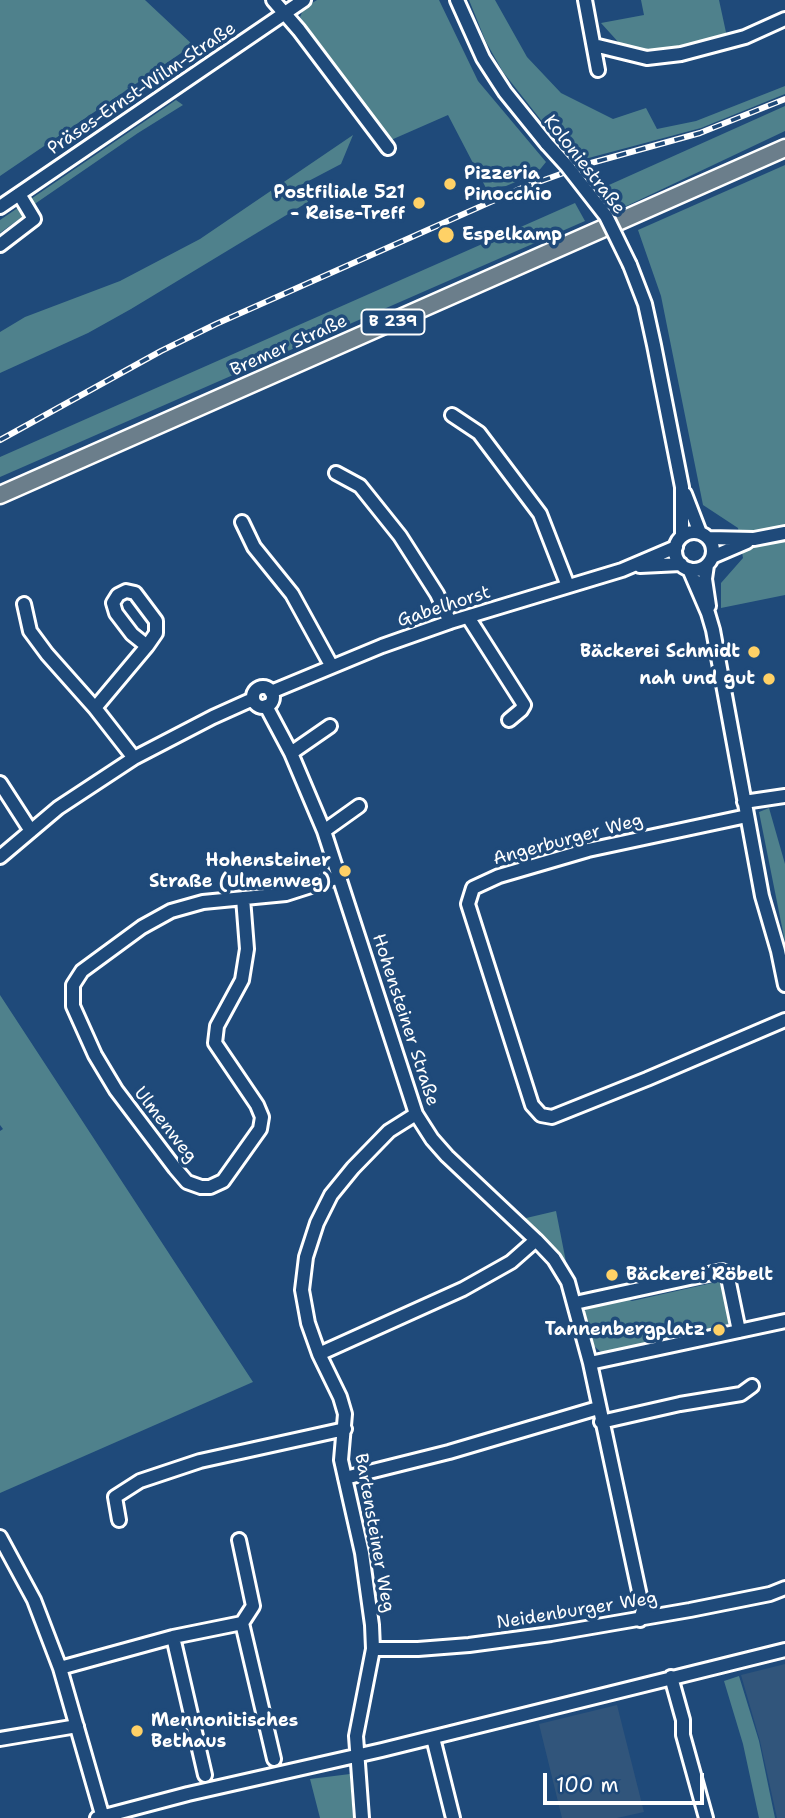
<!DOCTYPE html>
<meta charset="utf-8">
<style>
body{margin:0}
#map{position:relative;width:785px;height:1818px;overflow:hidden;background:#1f4a7a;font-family:"Shantell Sans",sans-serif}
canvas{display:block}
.scale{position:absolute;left:543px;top:1773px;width:161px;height:32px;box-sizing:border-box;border:4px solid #fff;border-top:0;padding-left:9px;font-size:21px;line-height:24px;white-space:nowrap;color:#fff;-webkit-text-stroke:5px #1f4a7a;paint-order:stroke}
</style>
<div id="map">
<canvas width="785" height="1818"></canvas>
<div class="scale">100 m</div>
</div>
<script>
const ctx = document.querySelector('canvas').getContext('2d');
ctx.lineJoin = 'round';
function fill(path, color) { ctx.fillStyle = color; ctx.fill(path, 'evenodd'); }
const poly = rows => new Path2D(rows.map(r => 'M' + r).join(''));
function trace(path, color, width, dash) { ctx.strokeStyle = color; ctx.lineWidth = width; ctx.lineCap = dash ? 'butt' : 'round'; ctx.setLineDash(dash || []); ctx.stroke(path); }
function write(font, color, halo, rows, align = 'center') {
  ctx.font = font + ' "Shantell Sans",sans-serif'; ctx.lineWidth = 7; ctx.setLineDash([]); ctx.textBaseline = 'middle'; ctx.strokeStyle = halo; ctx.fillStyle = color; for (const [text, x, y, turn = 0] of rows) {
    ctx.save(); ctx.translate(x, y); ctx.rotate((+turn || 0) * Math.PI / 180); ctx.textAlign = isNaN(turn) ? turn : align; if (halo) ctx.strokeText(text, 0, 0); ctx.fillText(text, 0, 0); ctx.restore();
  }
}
fill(poly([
 [785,1664,785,1818,777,1818,760,1741,741,1675],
 [617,1705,644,1812,617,1818,562,1818,539,1724]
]), '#31557b');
fill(poly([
 [0,0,145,0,193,45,0,176],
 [317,0,439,0,478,81,546,162,537,173,506,186,486,188,448,115,391,140,300,17,304,8],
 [469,0,495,0,527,57,561,93,613,119,646,108,657,129,696,121,785,86,785,94,701,128,581,160,544,124,503,72,486,42],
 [641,0,719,0,727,37,678,49,649,52,620,44,601,23,644,15],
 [176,100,183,105,138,133,23,212,22,217,0,233,0,220],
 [785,106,785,131,616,211,600,189],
 [353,135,341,164,301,185,308,202,131,309,88,333,0,373,0,332,25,317,120,281,200,239],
 [785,165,785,595,721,608,721,583,743,558,738,528,703,505,661,296,638,230],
 [575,203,585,221,0,477,0,457],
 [769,808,785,864,785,942,759,812],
 [0,995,253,1382,0,1493,0,1131,3,1129,0,1125],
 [556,1211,566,1262,563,1263,522,1219],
 [716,1279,725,1286,731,1321,723,1329,610,1354,601,1352,590,1343,583,1315,587,1307,626,1298,632,1301,712,1283],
 [739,1676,759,1741,775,1818,759,1818,743,1744,724,1681],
 [350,1774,353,1818,320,1818,310,1779]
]), '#4f818c');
const minor = poly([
 [273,0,299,30,388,148],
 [457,0,483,58,505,92,547,144],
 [585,0,598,70],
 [594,45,647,58,681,54,745,37,785,19],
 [0,207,304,0],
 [0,245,34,219,19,194],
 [630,265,645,304,654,345,682,487,682,536],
 [452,415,479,433,540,514,568,586],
 [336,473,360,486,400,536,437,594,450,622],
 [685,494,700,533],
 [242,522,254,547,292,594,331,665],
 '675 551a19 19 0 1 1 38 0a19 19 0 1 1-38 0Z',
 [709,538,754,539,785,533],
 [712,557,747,542],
 [707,565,705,579,709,606],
 [640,566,681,564],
 [689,569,708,613,713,630,762,896,778,951,785,985],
 [24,604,30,631,47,654,95,708,134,758],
 [468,617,524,705,521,710,509,720],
 '253 697a10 10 0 1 1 20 0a10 10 0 1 1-20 0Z',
 [271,692,382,646,450,622,622,570,676,547],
 [266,706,291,753,324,831,416,1114,432,1139,447,1156,536,1240,554,1259,568,1282,590,1363,643,1610,640,1620],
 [95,708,147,646,156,633,156,621,135,593,126,591,118,595,113,603,116,613,132,634,147,646],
 [291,753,330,726],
 [0,783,31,831],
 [744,802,785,796],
 [747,816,588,850,499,876,473,888,468,904,532,1105,541,1115,552,1117,647,1079,785,1020],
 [324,831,359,806],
 [0,857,58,808,134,758,213,717,253,699],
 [243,898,247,949,242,980,217,1026,215,1043,257,1105,262,1117,260,1129,223,1181,210,1187,201,1187,187,1182,175,1168,116,1090,95,1055,73,1006,73,985,82,971,142,927,171,911,203,902,286,894,339,877],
 [575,1303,722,1271,727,1273,739,1331],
 [319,1354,463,1289,511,1262,536,1240],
 [590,1363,785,1321],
 [601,1422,680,1404,741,1394,752,1386],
 [345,1478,449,1452,598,1408],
 [119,1520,115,1497,140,1481,200,1461,345,1429],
 [0,1537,34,1600,60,1668,103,1818],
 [239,1540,253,1606,242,1623],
 [173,1637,242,1623,274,1759],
 [373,1649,418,1649,469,1645,551,1634,690,1610,770,1594,785,1588],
 [60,1668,173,1637,205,1775],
 [671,1677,683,1720,683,1735,706,1818],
 [433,1738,453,1818],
 [0,1739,77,1726],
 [97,1818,188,1794,382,1750,785,1650],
 [362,1818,356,1736,373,1649,372,1625,362,1553,341,1460,345,1414,340,1397,319,1354,308,1323,302,1290,306,1257,317,1223,331,1195,353,1168,389,1131,416,1114]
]);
const major = poly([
 [0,495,785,148]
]);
trace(minor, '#fff', 18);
trace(major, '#fff', 21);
trace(minor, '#1f4a7a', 12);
trace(major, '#6b7e8b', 16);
const rail = poly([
 [0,440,161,351,216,324,522,188,591,163,700,133,785,99]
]);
trace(rail, '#fff', 6);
trace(rail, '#1f4a7a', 3.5, [10]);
const minorBridge = poly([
 [547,144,567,166,606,216,630,265]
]);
trace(minorBridge, '#fff', 18, []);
trace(minorBridge, '#1f4a7a', 12);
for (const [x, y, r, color] of [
 [450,184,7,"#ffd166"],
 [419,203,7,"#ffd166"],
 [446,235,9,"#ffd166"],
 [754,652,7,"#ffd166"],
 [769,679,7,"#ffd166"],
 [345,871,7,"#ffd166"],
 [612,1275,7,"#ffd166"],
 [719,1330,7,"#ffd166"],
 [137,1731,7,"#ffd166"]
]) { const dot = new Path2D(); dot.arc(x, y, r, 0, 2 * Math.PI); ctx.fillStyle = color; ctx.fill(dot); trace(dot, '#1f4a7a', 2.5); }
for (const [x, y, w] of [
 [393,322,63]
]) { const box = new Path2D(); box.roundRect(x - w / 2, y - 12.5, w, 25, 5); ctx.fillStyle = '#1f4a7a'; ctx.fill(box); trace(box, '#fff', 2); }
write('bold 16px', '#fff', null, [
 ["B 239",393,322]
]);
write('18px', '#fff', '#1f4a7a', [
 ["Präses-Ernst-Wilm-Straße",142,89,-34],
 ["Koloniestraße",584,165,52],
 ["Bremer Straße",289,346,-24],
 ["Gabelhorst",444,607,-18],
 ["Angerburger Weg",568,840,-15],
 ["Hohensteiner Straße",405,1020,72],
 ["Ulmenweg",165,1125,52],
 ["Bartensteiner Weg",374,1533,80],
 ["Neidenburger Weg",577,1611,-9]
]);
write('bold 18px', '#fff', '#1f4a7a', [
 ["Pizzeria",464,174,"left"],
 ["Pinocchio",464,195,"left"],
 ["Postfiliale 521",405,193],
 ["- Reise-Treff",405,214],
 ["Espelkamp",462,235,"left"],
 ["Bäckerei Schmidt",740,652],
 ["nah und gut",755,679],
 ["Hohensteiner",331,861],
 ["Straße (Ulmenweg)",331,882],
 ["Bäckerei Röbelt",626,1275,"left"],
 ["Tannenbergplatz",705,1330],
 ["Mennonitisches",151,1721,"left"],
 ["Bethaus",151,1742,"left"]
], 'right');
</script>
